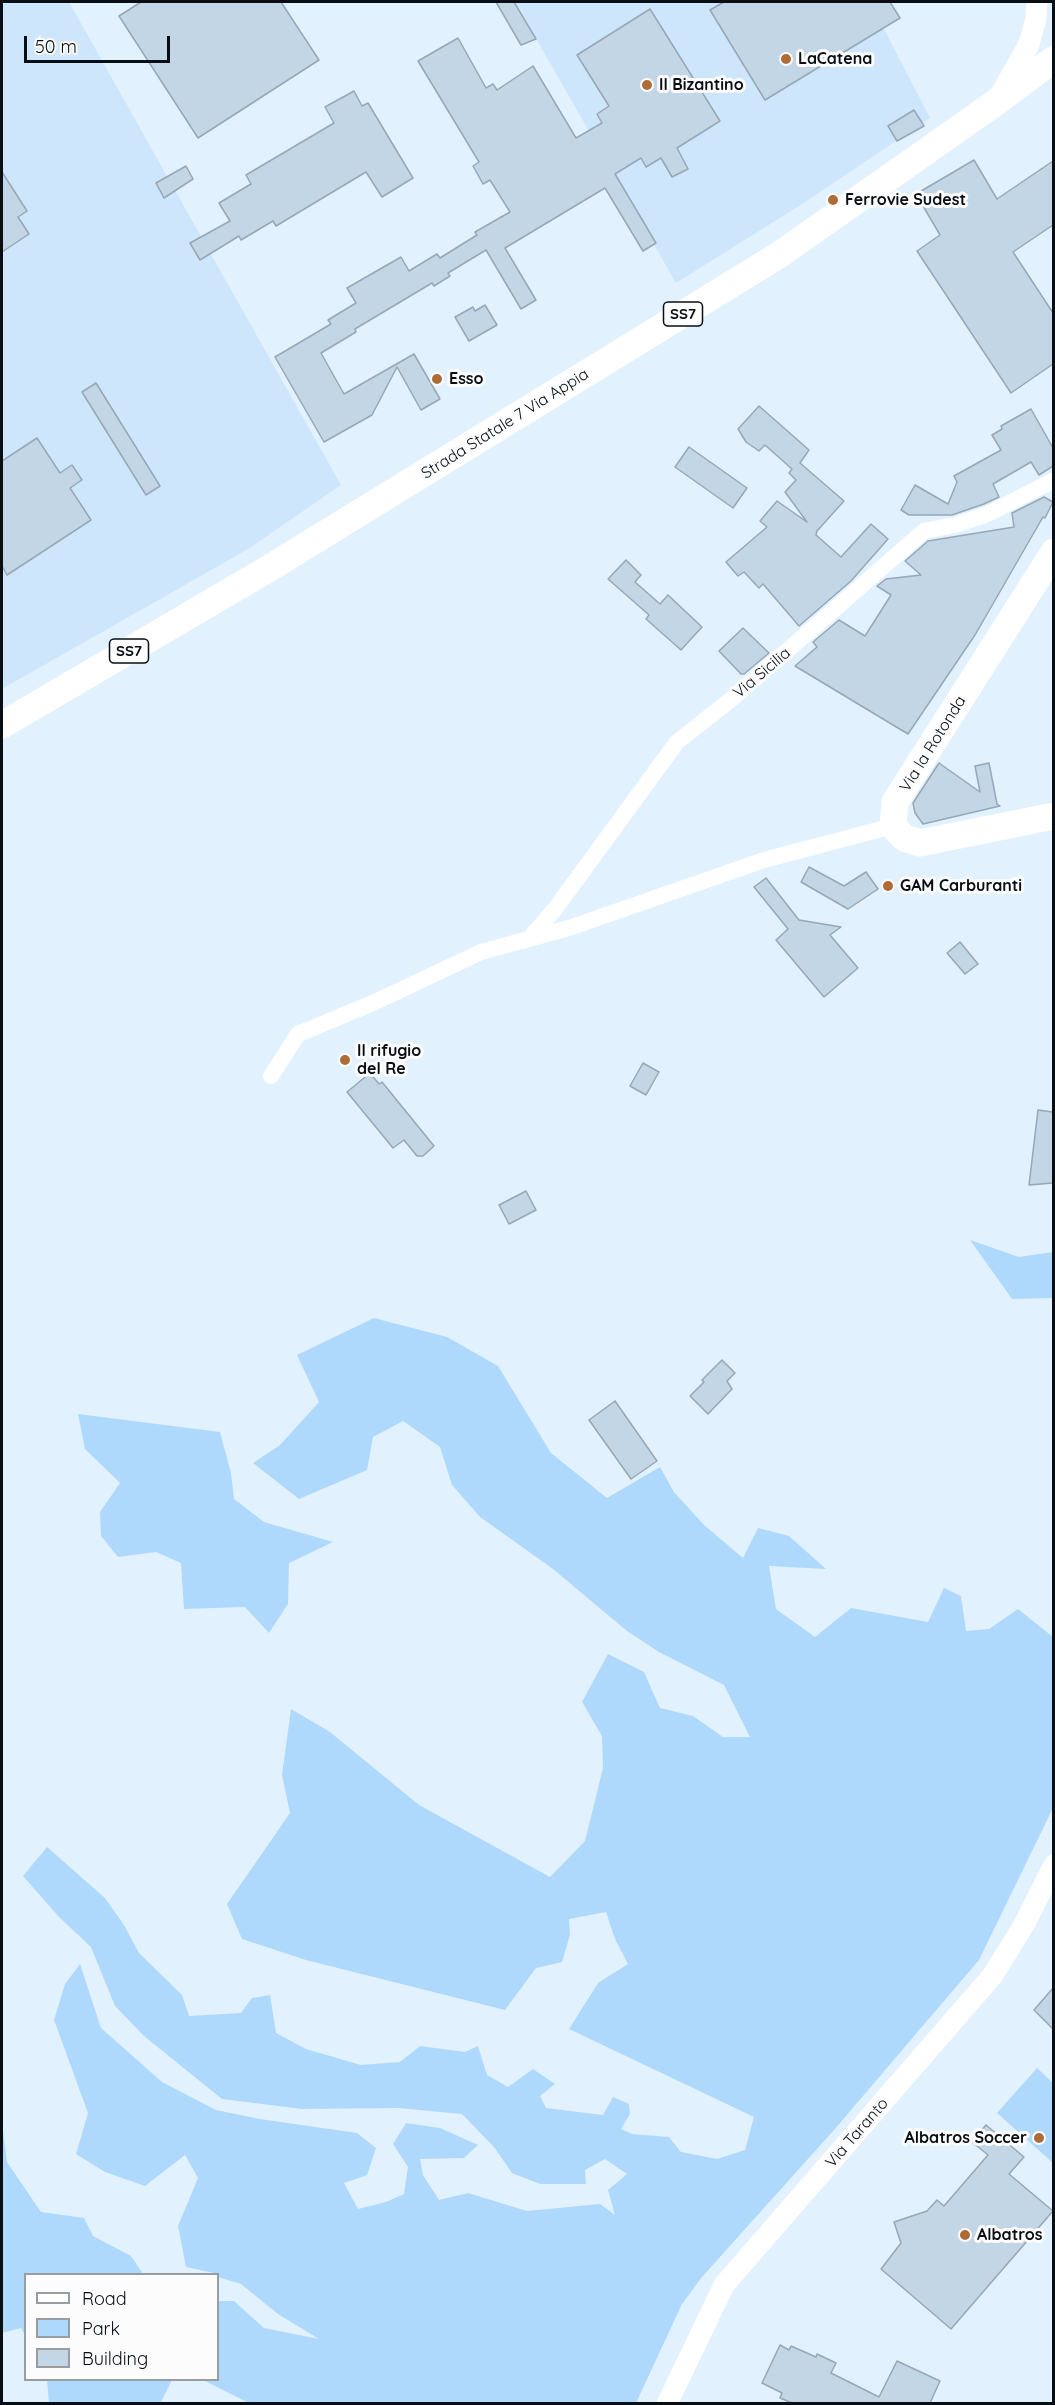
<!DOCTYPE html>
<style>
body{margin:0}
#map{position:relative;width:1055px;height:2405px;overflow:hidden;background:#e2f1fe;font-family:Quicksand,sans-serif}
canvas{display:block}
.frame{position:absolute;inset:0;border:3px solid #080e13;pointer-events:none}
.legend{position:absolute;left:24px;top:2273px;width:195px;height:108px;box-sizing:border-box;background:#fcfcfc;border:2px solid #9a9d9f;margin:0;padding:8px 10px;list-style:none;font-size:18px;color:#080e13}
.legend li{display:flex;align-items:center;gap:12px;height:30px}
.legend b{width:30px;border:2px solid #9a9d9f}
.scale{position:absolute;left:24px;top:36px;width:146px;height:27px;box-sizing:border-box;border:3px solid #080e13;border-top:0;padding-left:8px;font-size:18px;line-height:21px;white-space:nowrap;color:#080e13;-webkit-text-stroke:4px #fcfcfc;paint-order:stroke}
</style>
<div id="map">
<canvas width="1055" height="2405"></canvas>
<div class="frame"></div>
<ul class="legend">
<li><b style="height:8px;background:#fff"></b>Road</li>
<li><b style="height:16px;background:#afd9fc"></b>Park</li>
<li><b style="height:16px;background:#c3d6e5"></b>Building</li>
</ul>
<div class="scale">50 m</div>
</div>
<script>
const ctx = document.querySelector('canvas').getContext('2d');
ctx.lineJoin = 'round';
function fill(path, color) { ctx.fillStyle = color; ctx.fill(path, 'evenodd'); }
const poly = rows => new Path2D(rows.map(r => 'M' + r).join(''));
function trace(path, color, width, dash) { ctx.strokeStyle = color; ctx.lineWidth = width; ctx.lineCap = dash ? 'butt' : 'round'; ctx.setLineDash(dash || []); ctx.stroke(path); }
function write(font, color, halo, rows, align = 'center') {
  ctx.font = font + ' Quicksand,sans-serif'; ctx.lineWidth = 6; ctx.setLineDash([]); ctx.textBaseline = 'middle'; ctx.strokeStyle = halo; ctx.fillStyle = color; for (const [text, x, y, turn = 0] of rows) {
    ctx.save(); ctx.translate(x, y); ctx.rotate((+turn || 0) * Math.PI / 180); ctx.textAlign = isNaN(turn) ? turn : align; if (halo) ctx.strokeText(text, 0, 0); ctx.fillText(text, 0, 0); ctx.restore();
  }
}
fill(poly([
 [2,2,69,2,341,485,248,549,2,689],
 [515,2,870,2,930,118,802,204,676,283]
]), '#cde6fb');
fill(poly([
 [970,1240,1019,1257,1053,1252,1053,1298,1012,1299],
 [374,1318,447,1337,498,1366,551,1453,607,1498,660,1467,674,1492,704,1525,743,1558,758,1528,789,1536,826,1569,769,1566,776,1609,815,1637,851,1608,928,1622,944,1588,961,1596,966,1631,989,1629,1018,1609,1053,1637,1053,1808,979,1960,834,2130,702,2277,682,2304,636,2403,249,2403,203,2380,218,2380,218,2301,234,2301,264,2328,319,2339,278,2314,241,2284,218,2277,218,2274,186,2267,178,2226,198,2178,185,2155,145,2186,105,2172,76,2154,88,2113,54,2020,65,1984,80,1964,101,2028,162,2082,216,2110,260,2119,357,2133,376,2148,367,2175,344,2183,358,2209,386,2202,404,2194,408,2167,393,2144,406,2123,440,2128,478,2145,464,2158,420,2159,423,2175,439,2200,468,2193,527,2211,600,2204,615,2215,608,2190,627,2174,605,2159,585,2170,586,2184,540,2184,512,2173,494,2147,462,2114,398,2108,302,2109,222,2099,144,2036,115,2006,91,1947,59,1917,23,1876,47,1847,105,1898,124,1925,139,1953,182,1995,189,2016,241,2013,252,1998,270,1995,276,2033,306,2049,361,2065,400,2062,420,2046,465,2052,478,2046,487,2075,508,2087,533,2069,555,2084,540,2096,546,2108,603,2115,613,2097,629,2104,630,2114,621,2129,632,2134,669,2137,681,2152,717,2159,745,2150,754,2117,569,2029,598,1983,628,1964,615,1939,606,1912,569,1919,570,1935,562,1962,536,1968,505,2010,306,1960,242,1939,227,1904,290,1813,282,1775,291,1709,330,1732,419,1805,550,1877,585,1841,603,1768,602,1736,582,1702,608,1654,644,1672,660,1708,693,1716,723,1737,750,1737,724,1685,659,1652,627,1631,553,1569,480,1517,452,1485,440,1447,403,1421,373,1437,367,1470,299,1499,253,1463,280,1445,319,1402,297,1355],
 [78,1414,220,1432,231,1473,234,1499,264,1522,333,1542,289,1563,288,1604,269,1633,245,1607,184,1609,181,1563,156,1552,118,1557,101,1536,100,1512,120,1483,85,1449],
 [1037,2068,1053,2083,1053,2163,997,2113],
 [2,2123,7,2162,41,2212,84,2218,93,2236,131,2256,143,2274,26,2274,25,2335,21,2328,2,2333],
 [47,2380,172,2380,160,2404,49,2403]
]), '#afd9fc');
const building = poly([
 [141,2,281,2,319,60,198,138,119,16,141,2],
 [496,2,514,2,536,39,521,45,496,2],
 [724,2,890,2,900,18,765,100,710,10,724,2],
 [650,9,720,121,677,148,688,169,672,177,661,158,646,167,641,158,615,174,656,243,643,251,605,188,505,248,536,300,521,309,486,250,448,273,450,276,434,286,432,283,355,329,356,332,321,353,344,394,414,354,440,399,421,410,397,367,372,415,324,442,275,357,331,324,328,320,356,303,347,288,401,257,409,271,437,254,440,258,477,235,475,232,510,212,490,180,483,184,473,166,479,162,418,61,458,38,486,88,493,84,497,90,533,66,576,138,602,123,597,114,609,106,577,55,650,9],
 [354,91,362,106,368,103,413,178,382,197,366,172,276,226,273,221,241,240,239,236,200,260,190,243,230,221,219,203,251,184,246,175,334,123,325,107,354,91],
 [914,110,924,126,897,141,888,126,914,110],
 [974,160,997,199,1053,161,1053,225,1013,252,1053,313,1053,364,1011,393,917,251,940,235,916,194,974,160],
 [186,166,193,179,164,198,156,183,186,166],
 [2,172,27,211,18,217,29,234,2,252,2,172],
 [485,305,497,325,469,341,455,317,473,307,475,311,485,305],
 [96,383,160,486,146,495,82,392,96,383],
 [759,406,809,450,800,463,844,501,817,531,816,535,841,557,871,524,888,539,851,581,799,626,763,584,759,588,744,572,738,576,726,562,767,527,760,521,777,501,807,522,785,492,796,480,789,473,792,469,765,445,759,451,746,442,738,429,759,406],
 [1031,409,1053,448,1053,466,1039,475,1031,462,993,484,999,497,984,504,952,515,909,515,901,510,915,485,948,504,957,482,954,476,1001,450,992,435,1002,429,1001,426,1031,409],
 [37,438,60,473,72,465,82,480,70,488,91,520,7,575,2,566,2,461,37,438],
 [689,447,747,488,733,508,675,467,689,447],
 [1044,497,1053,502,1045,518,1043,517,975,635,908,734,795,666,817,647,813,642,839,620,865,636,891,595,877,586,886,579,921,575,905,561,928,541,1014,527,1012,513,1044,497],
 [626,560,641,575,635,582,660,604,668,595,702,627,681,650,646,619,649,615,608,579,626,560],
 [743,628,769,653,744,674,741,674,719,651,743,628],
 [939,763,980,792,975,766,989,763,997,804,1000,806,923,824,915,813,913,803,939,763],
 [809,867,844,886,866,872,878,889,848,909,801,882,809,867],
 [766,878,799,920,841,927,830,935,858,968,824,997,776,940,788,929,754,887,766,878],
 [960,942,978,964,965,974,947,953,960,942],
 [643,1063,659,1072,646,1095,630,1086,643,1063],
 [370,1073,379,1084,382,1082,434,1146,423,1156,417,1156,404,1140,393,1148,347,1092,370,1073],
 [1038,1110,1053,1112,1053,1183,1029,1185,1038,1110],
 [526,1191,536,1210,509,1224,499,1205,526,1191],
 [722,1360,735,1373,727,1381,732,1389,708,1414,690,1396,704,1382,702,1380,722,1360],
 [615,1401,657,1461,631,1479,589,1420,615,1401],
 [1053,1988,1053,2029,1034,2010,1053,1988],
 [986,2125,1024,2157,1009,2174,1053,2211,951,2329,881,2269,901,2243,894,2222,927,2211,937,2200,944,2206,988,2155,972,2142,986,2125],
 [780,2345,789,2350,791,2346,816,2357,817,2354,836,2363,831,2373,879,2397,897,2361,940,2381,930,2403,792,2403,780,2398,782,2393,762,2383,780,2345]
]);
fill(building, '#c3d6e5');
trace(building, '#96a7b6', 1.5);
trace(poly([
 [529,939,555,909,677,742,733,698,924,531,955,525,988,514,1054,480],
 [271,1076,298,1034,373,1003,481,952,569,928,764,860,893,826]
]), '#fff', 16);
trace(poly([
 [999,97,1029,44,1036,19,1037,2],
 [667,2404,724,2285,993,1975,1025,1923,1054,1865]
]), '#fff', 21);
trace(poly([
 [1054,552,895,802,893,826,904,838,920,843,1054,816],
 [2,725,268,569,779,255,995,103,1054,59]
]), '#fff', 27);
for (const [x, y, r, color] of [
 [786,59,6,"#ad6c37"],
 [647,85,6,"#ad6c37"],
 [833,200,6,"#ad6c37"],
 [437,379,6,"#ad6c37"],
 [888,886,6,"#ad6c37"],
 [345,1060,6,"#ad6c37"],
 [1039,2138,6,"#ad6c37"],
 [965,2235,6,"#ad6c37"]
]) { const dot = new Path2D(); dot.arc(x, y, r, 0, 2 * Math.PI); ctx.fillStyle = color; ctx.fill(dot); trace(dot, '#fcfcfc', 2); }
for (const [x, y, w] of [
 [683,314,39],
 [129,651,39]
]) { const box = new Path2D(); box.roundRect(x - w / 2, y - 12, w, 24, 4.5); ctx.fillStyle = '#fcfcfc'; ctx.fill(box); trace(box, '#080e13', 1.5); }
write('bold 15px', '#080e13', null, [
 ["SS7",683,314],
 ["SS7",129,651]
]);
write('bold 16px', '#080e13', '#fcfcfc', [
 ["LaCatena",798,59],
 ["Il Bizantino",659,85],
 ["Ferrovie Sudest",845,200],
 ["Esso",449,379],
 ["GAM Carburanti",900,886],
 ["Il rifugio",357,1051],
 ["del Re",357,1069],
 ["Albatros Soccer",1027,2138,"right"],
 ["Albatros",977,2235]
], 'left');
write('16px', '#080e13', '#fcfcfc', [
 ["Strada Statale 7 Via Appia",505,424,-32],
 ["Via Sicilia",762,673,-40],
 ["Via la Rotonda",933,744,-58],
 ["Via Taranto",857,2133,-49]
]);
</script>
